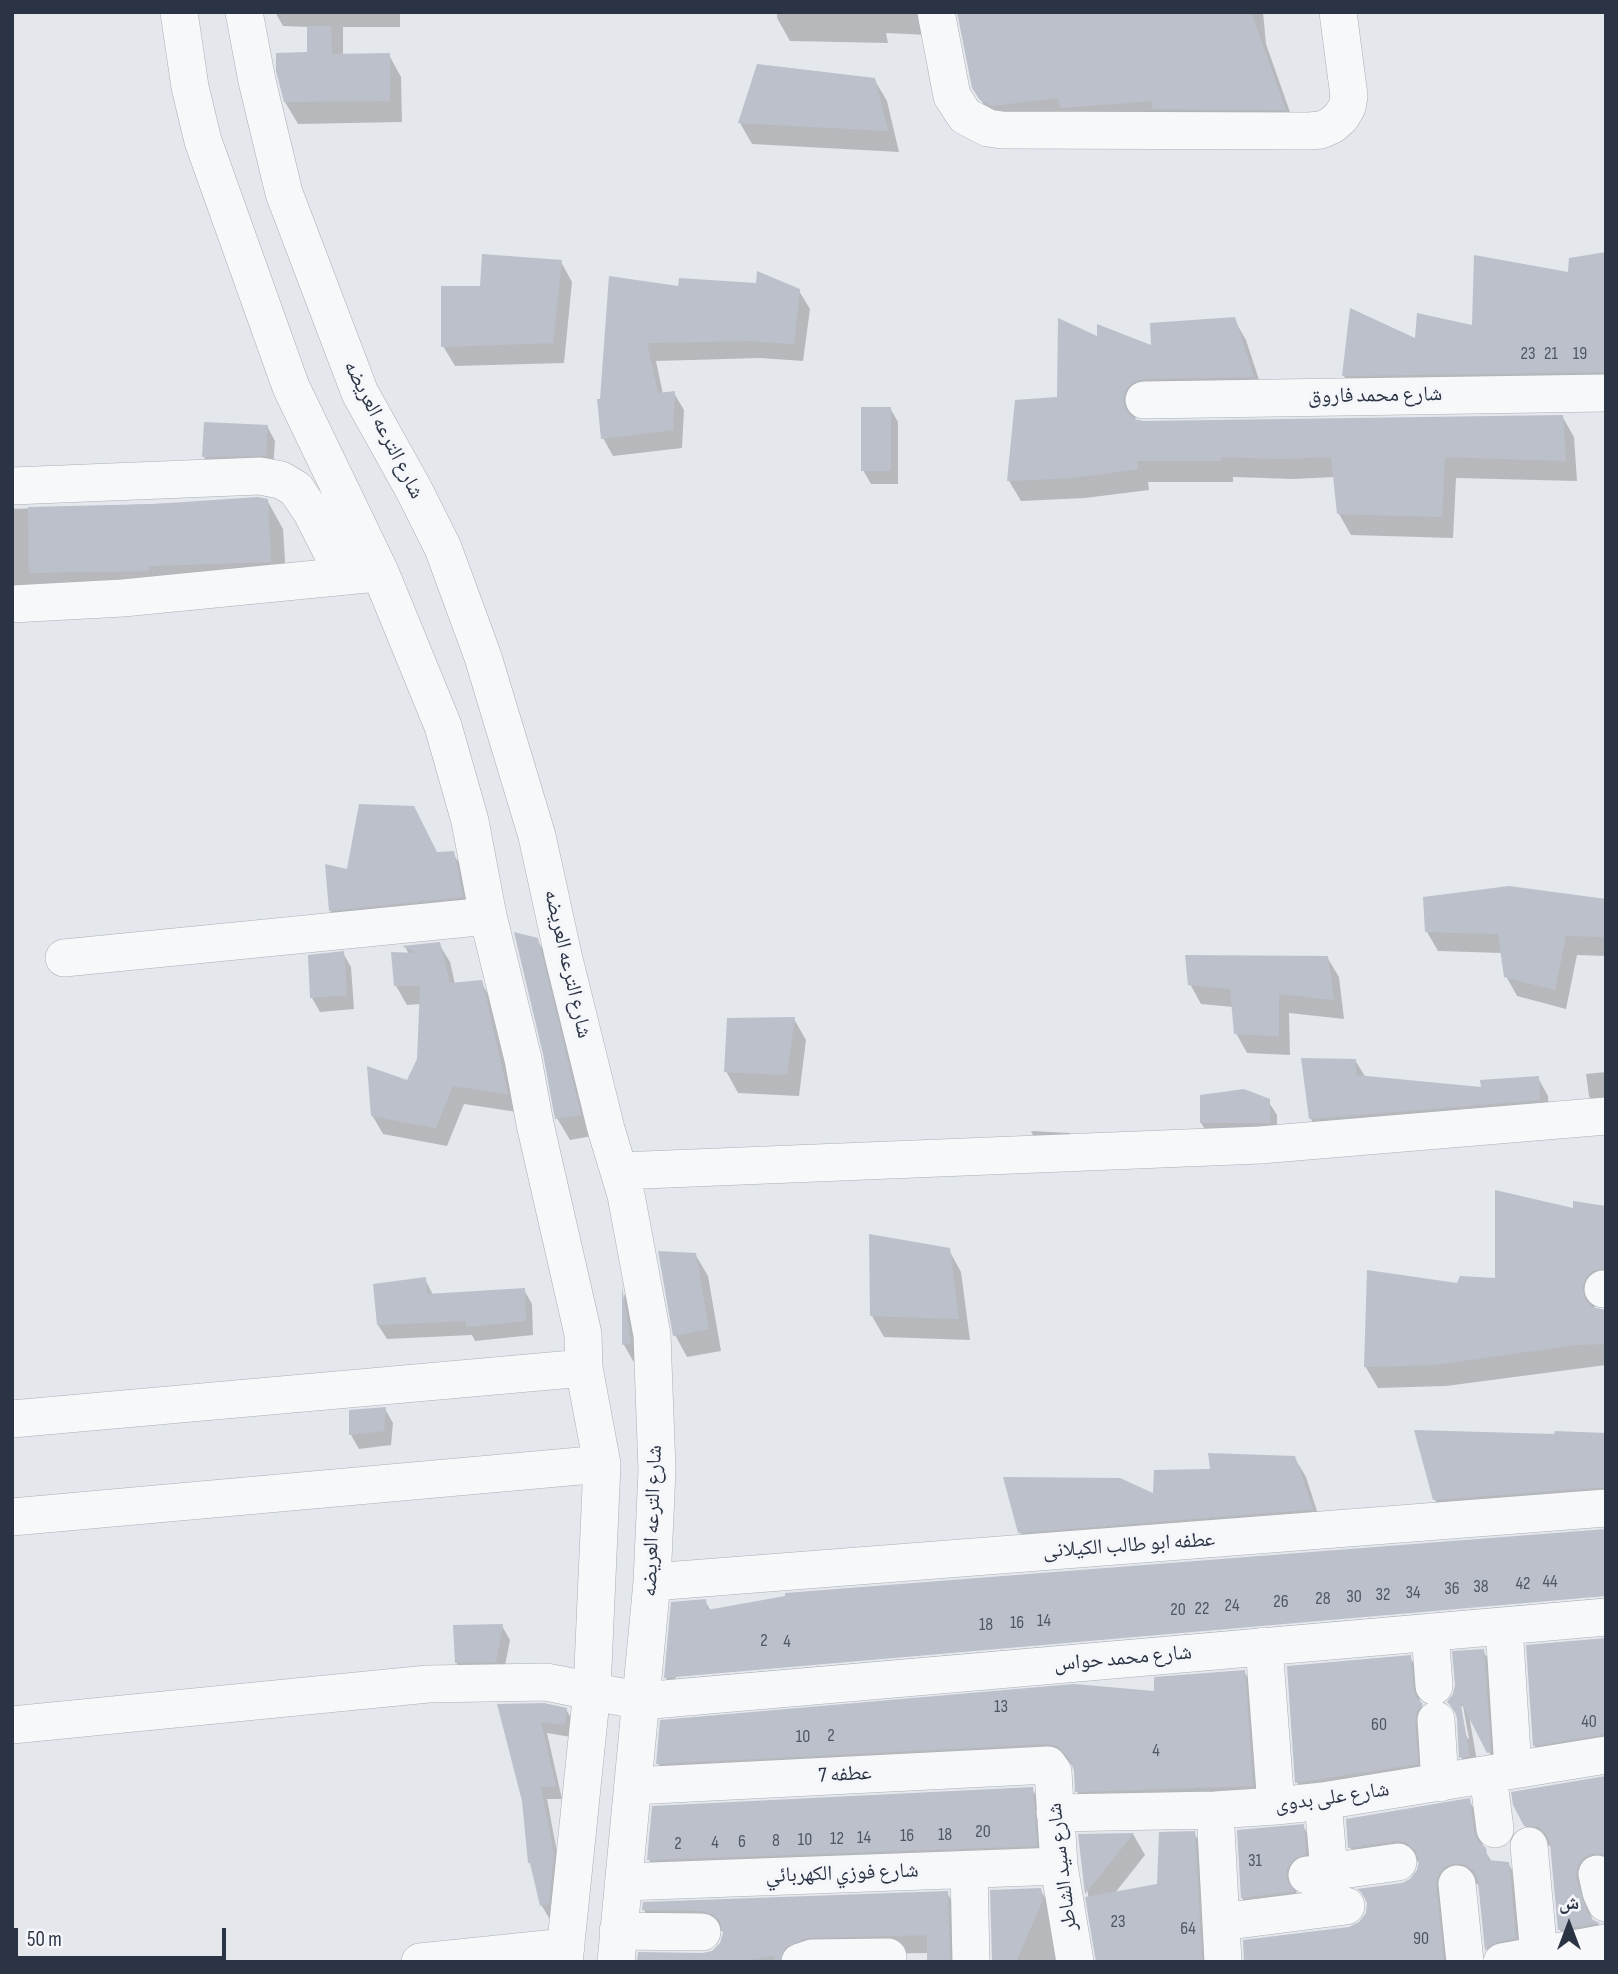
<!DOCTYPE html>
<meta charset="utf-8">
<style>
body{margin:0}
#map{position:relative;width:1618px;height:1974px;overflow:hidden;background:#e4e7ec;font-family:"Sofia Sans Condensed","Noto Naskh Arabic",sans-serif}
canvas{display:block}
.frame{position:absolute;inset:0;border:14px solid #2b3445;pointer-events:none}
.north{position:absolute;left:1534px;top:1890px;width:70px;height:70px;-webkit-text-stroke:5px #f4f6f9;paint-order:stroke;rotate:0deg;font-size:19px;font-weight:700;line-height:28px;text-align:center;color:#2b3445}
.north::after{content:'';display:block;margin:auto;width:24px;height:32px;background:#2b3445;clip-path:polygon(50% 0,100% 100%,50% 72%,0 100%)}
.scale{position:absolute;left:14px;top:1928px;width:212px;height:32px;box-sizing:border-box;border:4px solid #2b3445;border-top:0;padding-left:9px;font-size:21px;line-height:24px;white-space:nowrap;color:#2b3445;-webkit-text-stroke:5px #f4f6f9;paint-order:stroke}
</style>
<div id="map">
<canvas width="1618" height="1974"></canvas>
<div class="frame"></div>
<div class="north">ش</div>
<div class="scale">50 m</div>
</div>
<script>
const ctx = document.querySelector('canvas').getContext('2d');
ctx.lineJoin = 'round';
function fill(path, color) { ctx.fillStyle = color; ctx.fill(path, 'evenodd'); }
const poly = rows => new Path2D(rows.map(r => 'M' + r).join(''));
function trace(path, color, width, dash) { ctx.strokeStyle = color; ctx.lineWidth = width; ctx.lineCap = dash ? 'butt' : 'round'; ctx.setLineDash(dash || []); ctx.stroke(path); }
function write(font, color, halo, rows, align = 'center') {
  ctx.font = font + ' "Sofia Sans Condensed","Noto Naskh Arabic",sans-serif'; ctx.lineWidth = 7; ctx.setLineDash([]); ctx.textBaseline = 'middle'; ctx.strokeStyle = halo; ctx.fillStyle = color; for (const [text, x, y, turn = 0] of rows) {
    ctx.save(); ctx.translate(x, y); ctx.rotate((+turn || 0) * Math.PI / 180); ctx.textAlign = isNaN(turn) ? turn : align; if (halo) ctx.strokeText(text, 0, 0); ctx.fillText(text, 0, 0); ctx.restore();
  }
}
fill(poly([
 [275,12,400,12,400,27,343,27,343,56,389,55,401,77,402,122,298,124,285,102,309,54,309,27,283,26],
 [777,12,1263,12,1266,44,1297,132,987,111,974,87,958,14,946,13,928,35,886,33,888,43,790,41,777,18],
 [874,79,887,101,899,152,752,144,740,123],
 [1606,254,1606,390,1355,394,1344,376,1416,340,1473,327],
 [561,262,572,282,564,363,455,366,443,346,482,288],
 [758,285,799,291,810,309,803,361,760,358,656,361,663,394,674,393,684,410,682,448,613,456,603,438,601,400,679,288],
 [1234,319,1246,340,1265,398,1137,412,1135,420,1144,423,1562,416,1574,437,1577,481,1456,478,1453,538,1351,535,1339,514,1335,477,1294,479,1233,477,1233,482,1148,482,1149,490,1085,498,1021,501,1009,481,1098,339,1153,348],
 [890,408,898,422,898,484,871,484,863,470],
 [267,426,275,441,273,470,212,471,204,457],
 [267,500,283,529,287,591,12,608,12,509],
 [437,853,453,853,462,868,470,911,338,924,330,910,348,872],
 [1606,901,1606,956,1577,955,1566,1009,1517,996,1506,976,1502,953,1438,951,1427,932],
 [537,939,549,961,592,1136,570,1140,557,1118],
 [439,944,450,962,455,984,481,982,492,1001,517,1112,464,1104,447,1146,383,1134,372,1115,408,1082,419,1060,421,1004,407,1005,396,986,409,954,405,947],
 [343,953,351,967,354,1009,320,1012,312,998],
 [1327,957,1339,977,1344,1019,1289,1013,1290,1055,1247,1053,1236,1033,1234,1007,1201,1004,1190,984],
 [794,1019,806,1040,799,1096,738,1093,726,1071],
 [1355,1060,1366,1078,1483,1089,1538,1078,1548,1096,1549,1118,1321,1136,1311,1119],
 [1606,1072,1606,1110,1597,1110,1589,1096,1586,1074],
 [1268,1101,1277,1115,1277,1137,1210,1137,1201,1123],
 [1031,1131,1070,1133,1077,1145,1039,1147],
 [1606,1208,1606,1292,1597,1300,1594,1309,1606,1312,1606,1365,1446,1386,1378,1388,1365,1366,1459,1285,1497,1280,1575,1210],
 [949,1250,961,1272,970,1340,884,1337,872,1316],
 [695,1254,708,1276,721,1351,687,1357,675,1335],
 [425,1279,433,1295,524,1290,532,1304,533,1335,475,1341,472,1335,387,1339,378,1325],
 [624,1294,633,1311,636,1366,624,1345],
 [385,1409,393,1423,391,1445,359,1449,351,1435],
 [1606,1435,1606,1506,1445,1518,1435,1500],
 [1294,1457,1306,1477,1317,1511,1328,1529,1031,1552,1020,1532,1155,1496,1212,1470],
 [1606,1598,1606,1615,676,1696,666,1678,705,1601,711,1611,675,1679],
 [502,1626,510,1640,503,1676,464,1676,456,1662],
 [1606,1640,1606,1753,1545,1763,1534,1745],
 [1483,1651,1494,1668,1499,1770,1469,1715,1479,1773,1471,1775,1461,1757,1459,1719,1449,1703],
 [1463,1706,1469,1739,1468,1739,1464,1731,1460,1707],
 [1410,1657,1418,1671,1420,1703,1430,1719,1425,1778,1305,1796,1297,1782],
 [1244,1671,1252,1686,1261,1801,1085,1806,1077,1791,1075,1769,1068,1761,1056,1758,666,1778,658,1763,1156,1693],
 [499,1706,566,1709,573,1722,571,1737,547,1733,562,1799,547,1799,560,1868,555,1917,549,1918,542,1906,533,1869,529,1862,524,1801],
 [1606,1778,1606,1871,1586,1897,1593,1922,1599,1924,1606,1935,1570,1948,1560,1930,1552,1846,1536,1844,1525,1825],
 [1032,1789,1042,1805,1045,1862,658,1876,649,1860],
 [1469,1800,1479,1818,1483,1848,1492,1862,1508,1863,1519,1882,1526,1956,1493,1962,1487,1950,1480,1885,1465,1881,1451,1962,1244,1962,1245,1942,1350,1928,1360,1924,1367,1914,1368,1904,1360,1890,1402,1884,1411,1880,1419,1871,1420,1862,1406,1859,1360,1865,1350,1847],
 [1303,1826,1314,1845,1297,1887,1296,1897,1253,1916,1242,1898],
 [1194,1833,1205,1851,1210,1962,1097,1962,1080,1835,1133,1834,1145,1855,1115,1893,1158,1885],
 [1040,1889,1051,1908,1060,1962,994,1962],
 [947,1893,958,1911,959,1962,929,1962,929,1953,780,1955,784,1962,638,1962,713,1952,721,1944,725,1932,714,1929,654,1928,644,1910]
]), '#0003');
fill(poly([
 [957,12,1251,12,1286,110,1152,109,1152,101,1060,108,1058,98,992,106,980,100,972,88],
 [307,26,331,26,332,54,390,53,390,101,284,102,276,71,276,53,307,52],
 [757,64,875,78,888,131,738,123],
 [1606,252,1606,372,1342,376,1350,308,1415,338,1417,313,1472,325,1474,255,1568,272,1569,258],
 [482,254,562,260,553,343,441,347,441,286,480,286],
 [757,271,800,289,794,344,749,341,647,343,658,393,675,391,673,430,601,439,597,399,600,399,609,276,678,286,679,278,756,283],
 [1235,317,1254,377,1143,379,1133,382,1125,390,1123,401,1126,411,1134,419,1144,421,1563,415,1566,461,1445,457,1442,517,1337,514,1331,457,1281,459,1222,457,1221,461,1137,461,1138,469,1072,478,1007,481,1015,400,1057,397,1058,318,1097,336,1097,324,1151,345,1150,323],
 [861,407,891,407,891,471,861,471],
 [204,422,268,425,266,456,202,457],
 [258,497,268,499,271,562,149,566,149,571,29,573,28,507,154,504],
 [359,804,414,806,437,852,454,851,463,897,329,911,325,864,347,869],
 [1509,886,1606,899,1606,937,1566,936,1555,990,1504,977,1498,934,1425,932,1423,897],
 [514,932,538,938,581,1115,555,1119,543,1054],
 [440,942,450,983,482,980,508,1094,453,1086,436,1128,371,1116,367,1066,407,1080,417,1059,420,986,394,986,391,952,418,953,402,946],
 [344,951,347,995,310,998,308,955],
 [1185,955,1328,956,1334,1000,1279,994,1279,1036,1234,1034,1230,989,1188,985],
 [795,1017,787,1075,724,1072,727,1018],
 [1301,1058,1356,1059,1356,1075,1481,1087,1480,1080,1539,1076,1540,1100,1309,1119],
 [1244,1089,1270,1099,1270,1123,1200,1123,1200,1095],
 [1495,1190,1573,1208,1573,1201,1606,1206,1606,1268,1592,1271,1585,1279,1582,1288,1585,1299,1592,1307,1606,1310,1606,1344,1576,1345,1433,1365,1364,1367,1367,1270,1457,1283,1460,1276,1495,1278],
 [869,1234,950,1248,959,1319,870,1316],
 [658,1251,696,1253,709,1329,673,1336],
 [426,1277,427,1294,525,1288,526,1321,466,1327,466,1321,377,1325,373,1284],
 [622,1287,631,1343,622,1345],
 [386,1407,384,1431,349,1435,349,1410],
 [1414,1430,1554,1434,1555,1431,1606,1433,1606,1487,1433,1500],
 [1208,1453,1295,1456,1313,1509,1318,1509,1018,1533,1003,1477,1120,1478,1153,1493,1154,1470,1210,1469],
 [1606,1529,1606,1596,664,1678,671,1602,706,1599,707,1610,785,1596,785,1593],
 [503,1624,496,1662,455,1663,453,1625],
 [1606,1638,1606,1734,1533,1746,1526,1645],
 [1484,1649,1491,1752,1487,1753,1460,1700,1470,1756,1459,1758,1457,1718,1454,1709,1447,1702,1453,1694,1455,1685,1452,1651],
 [1411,1655,1413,1688,1416,1697,1423,1704,1417,1711,1415,1721,1418,1764,1295,1783,1287,1666],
 [1245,1670,1253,1786,1075,1792,1074,1771,1070,1760,1058,1746,1047,1744,656,1764,660,1720,1074,1684,1154,1691,1154,1677],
 [544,1703,567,1708,565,1725,541,1722,556,1787,541,1787,554,1854,549,1904,540,1906,530,1863,528,1863,522,1801,497,1704],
 [1606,1776,1606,1855,1593,1853,1583,1858,1577,1867,1576,1878,1587,1912,1593,1920,1600,1923,1558,1930,1550,1843,1546,1834,1538,1827,1524,1826,1513,1805,1511,1792],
 [1033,1787,1037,1846,647,1860,652,1806],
 [1470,1798,1474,1832,1478,1841,1486,1848,1488,1860,1509,1862,1516,1938,1498,1942,1489,1946,1485,1951,1478,1881,1474,1871,1465,1865,1456,1863,1444,1867,1438,1876,1436,1885,1444,1962,1244,1962,1243,1940,1349,1927,1359,1922,1366,1913,1367,1903,1363,1894,1357,1889,1402,1883,1410,1879,1417,1870,1419,1860,1415,1850,1405,1842,1395,1841,1348,1848,1346,1819],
 [1304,1824,1306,1854,1295,1858,1287,1868,1286,1879,1295,1891,1241,1898,1237,1830],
 [1195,1831,1202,1962,1096,1962,1085,1897,1157,1884,1159,1832],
 [1134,1833,1085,1894,1078,1834],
 [1041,1888,1043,1899,1016,1962,992,1962,990,1890],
 [948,1891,950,1962,927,1962,927,1935,806,1938,785,1948,780,1962,774,1962,774,1956,737,1962,637,1962,638,1952,702,1953,712,1951,720,1943,723,1933,720,1921,712,1914,702,1911,642,1910,643,1902]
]), '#bbc0ca');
const minor = poly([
 [179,12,190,87,203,141,291,387,380,572,443,726,470,821,488,916,523,1059,535,1124,583,1334,584,1368,602,1464,592,1690,564,1962],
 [244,12,257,81,284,193,360,393,414,490,443,548,483,657,537,836,563,955,606,1129,626,1195,652,1335,657,1470,652,1582,616,1962],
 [936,12,952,96,965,116,988,128,1002,130,1309,131,1321,130,1332,125,1341,117,1347,107,1349,96,1338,12],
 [1144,400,1606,393],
 [12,486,260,476,281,480,296,489,311,511,344,576],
 [12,604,123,598,367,574],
 [64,958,488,916],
 [619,1171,1260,1145,1606,1116],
 [1603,1289,1606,1289],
 [12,1419,584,1368],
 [12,1517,602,1464],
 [652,1582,1606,1508],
 [1504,1626,1513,1770],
 [1430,1632,1434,1686],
 [1264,1646,1276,1806],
 [1436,1720,1440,1783],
 [12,1725,428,1684,546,1682,641,1701,1606,1617],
 [1488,1775,1495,1829],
 [633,1786,1048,1765,1053,1772,1059,1866,1075,1962],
 [1323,1801,1329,1872],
 [1215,1810,1223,1962],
 [1055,1813,1215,1810,1276,1806,1323,1801,1606,1755],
 [1529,1846,1539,1955],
 [969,1870,971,1962],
 [1597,1874,1601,1892,1606,1903],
 [1307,1875,1398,1862],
 [624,1882,1059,1866],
 [1457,1884,1465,1962],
 [1221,1922,1346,1906],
 [618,1931,702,1932],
 [420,1962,566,1947],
 [800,1962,812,1958,888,1957],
 [1502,1962,1606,1943]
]);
trace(minor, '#a9aeb7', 38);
trace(minor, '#f7f8fa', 37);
write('18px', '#4f5766', null, [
 ["23",1528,354],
 ["21",1551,354],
 ["19",1580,354],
 ["44",1550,1582],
 ["42",1523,1584],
 ["38",1481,1587],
 ["36",1452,1589],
 ["34",1413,1593],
 ["32",1383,1595],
 ["30",1354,1597],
 ["28",1323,1599],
 ["26",1281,1602],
 ["24",1232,1606],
 ["22",1202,1609],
 ["20",1178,1610],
 ["14",1044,1621],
 ["16",1017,1623],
 ["18",986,1625],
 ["2",764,1641],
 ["4",787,1642],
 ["13",1001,1707],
 ["40",1589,1722],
 ["60",1379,1725],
 ["2",831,1736],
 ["10",803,1737],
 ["4",1156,1751],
 ["20",983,1832],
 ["18",945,1835],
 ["16",907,1836],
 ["14",864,1838],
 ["12",837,1839],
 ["10",805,1840],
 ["8",776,1841],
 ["6",742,1842],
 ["4",715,1843],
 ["2",678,1844],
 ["31",1255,1861],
 ["23",1118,1922],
 ["64",1188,1929],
 ["90",1421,1939]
]);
write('21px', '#2b3445', '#f4f6f9', [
 ["شارع محمد فاروق",1375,396,-1],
 ["شارع الترعه العريضه",383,430,63],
 ["شارع الترعه العريضه",567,964,77],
 ["شارع الترعه العريضه",653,1521,-88],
 ["عطفه ابو طالب الكيلانى",1129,1546,-4],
 ["شارع محمد حواس",1123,1659,-5],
 ["عطفه 7",845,1775,-3],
 ["شارع على بدوى",1332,1798,-8],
 ["شارع سيد الشاطر",1063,1867,-97],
 ["شارع فوزي الكهربائي",842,1874,-2]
]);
</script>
